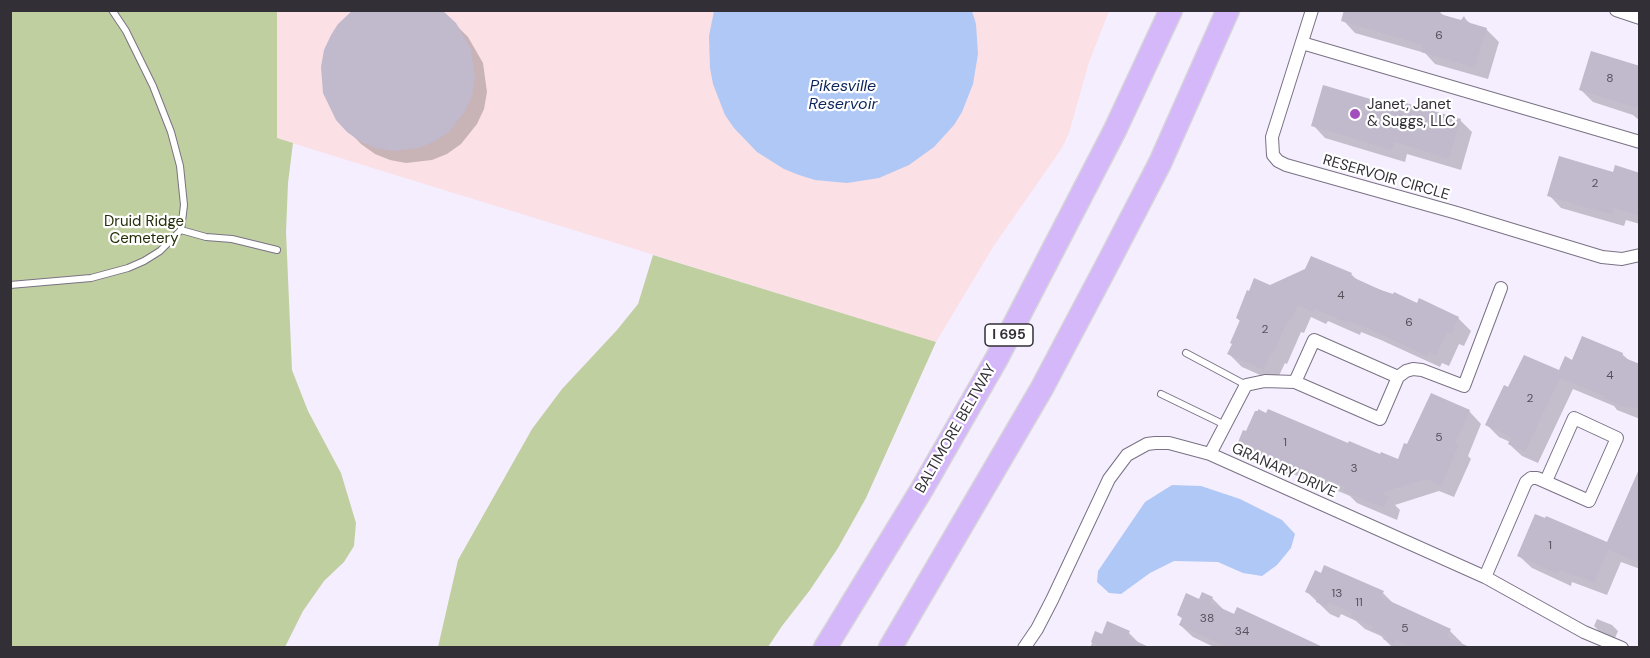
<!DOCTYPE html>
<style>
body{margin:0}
#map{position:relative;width:1650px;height:658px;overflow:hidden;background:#f5eeff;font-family:"DM Sans",sans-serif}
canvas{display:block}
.frame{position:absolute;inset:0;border:12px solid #322f37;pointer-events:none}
</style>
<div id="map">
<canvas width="1650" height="658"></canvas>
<div class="frame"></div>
</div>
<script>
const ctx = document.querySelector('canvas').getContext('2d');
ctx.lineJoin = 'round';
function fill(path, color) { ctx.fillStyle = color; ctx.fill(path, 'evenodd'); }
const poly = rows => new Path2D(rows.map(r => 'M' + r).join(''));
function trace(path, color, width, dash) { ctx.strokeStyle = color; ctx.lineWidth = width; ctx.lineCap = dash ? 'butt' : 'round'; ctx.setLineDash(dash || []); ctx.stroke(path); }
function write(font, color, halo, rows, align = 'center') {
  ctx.font = font + ' "DM Sans",sans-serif'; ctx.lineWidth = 4.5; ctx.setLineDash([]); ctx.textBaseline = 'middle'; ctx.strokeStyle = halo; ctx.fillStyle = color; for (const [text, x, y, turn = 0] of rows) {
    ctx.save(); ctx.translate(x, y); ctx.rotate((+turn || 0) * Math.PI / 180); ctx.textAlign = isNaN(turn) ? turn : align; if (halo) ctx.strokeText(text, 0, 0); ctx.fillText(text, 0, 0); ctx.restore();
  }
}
fill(poly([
 [255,11,1109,11,1089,62,1069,133,1062,148,993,247,936,342,253,131]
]), '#fbe0e5');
fill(poly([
 [10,11,277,11,277,138,293,143,288,183,286,232,292,370,308,411,341,473,356,523,354,546,344,562,324,581,303,611,285,647,11,647],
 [653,255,936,342,866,498,838,548,810,590,782,626,768,647,438,647,458,560,532,429,562,389,617,330,638,304]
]), '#c0cfa0');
fill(poly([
 [714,11,972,11,976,24,978,54,973,84,962,112,954,125,934,147,909,165,879,178,847,183,815,180,799,175,784,169,757,152,734,128,725,115,713,84,710,68,709,36],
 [1172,485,1201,486,1240,499,1282,520,1295,534,1291,548,1277,565,1262,576,1243,573,1218,562,1174,561,1150,573,1121,594,1109,593,1097,582,1098,571,1145,502]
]), '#b0c8f5');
fill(poly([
 [1438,10,1444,16,1461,21,1464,18,1471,24,1486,29,1499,42,1488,79,1435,64,1425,53,1355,33,1343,20],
 [455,24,468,37,483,63,487,92,484,109,477,124,461,144,447,154,432,160,406,163,390,160,375,154,361,144,337,119],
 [1640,67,1640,121,1633,115,1593,102,1581,90],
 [1405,111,1460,120,1472,132,1461,170,1407,154,1405,162,1325,138,1313,125],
 [1614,174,1640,174,1640,224,1626,220,1624,226,1561,208,1549,195],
 [1351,274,1359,282,1458,318,1471,331,1464,346,1459,344,1449,366,1442,363,1440,367,1381,340,1361,332,1360,335,1328,321,1326,324,1311,317,1304,333,1301,332,1287,364,1285,363,1276,382,1242,367,1229,354,1241,322,1237,318,1270,286],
 [1622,354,1632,363,1640,367,1640,419,1617,410,1614,406,1573,389,1538,463,1522,456,1509,444,1510,442,1499,437,1487,425,1508,389,1560,372,1573,362],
 [1469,411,1481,424,1468,456,1471,459,1454,497,1439,491,1395,505,1400,510,1397,520,1357,503,1350,496,1314,481,1313,483,1291,473,1289,477,1250,459,1238,447,1349,445,1398,461,1408,446],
 [1640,478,1640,569,1621,562,1607,595,1572,582,1571,586,1532,568,1519,556,1608,544],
 [1307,592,1383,593,1396,606,1450,631,1462,643,1460,648,1393,648,1381,636,1365,629,1356,621,1341,614,1339,618,1330,614],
 [1212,598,1224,610,1319,648,1216,648,1193,637,1180,625,1183,619,1178,615,1200,601],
 [1597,619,1612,625,1618,631,1615,638,1600,632,1594,626],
 [1096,633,1102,636,1129,633,1141,645,1140,648,1090,648]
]), '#0003');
fill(poly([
 [353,10,442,10,456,23,471,49,475,79,472,96,465,111,449,132,435,141,419,148,393,151,376,148,361,142,347,132,336,120,323,93,321,67,324,50,331,35,338,24],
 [1344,10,1439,10,1440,14,1461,20,1464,16,1467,22,1487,28,1475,68,1421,52,1423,45,1341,21],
 [1591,51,1640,66,1640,109,1579,90],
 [1323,85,1404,109,1406,103,1461,119,1449,159,1395,142,1392,150,1311,126],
 [1559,156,1613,172,1615,165,1640,173,1640,216,1614,208,1612,215,1547,196],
 [1311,256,1352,273,1350,276,1383,291,1393,294,1394,292,1417,303,1419,298,1459,317,1451,334,1447,332,1436,355,1429,351,1427,356,1367,328,1348,321,1347,323,1315,309,1313,312,1298,305,1291,321,1288,320,1274,352,1272,351,1264,370,1227,354,1232,344,1230,343,1240,320,1236,318,1247,290,1249,291,1254,278,1270,285,1305,269],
 [1582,336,1623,353,1622,357,1640,364,1640,410,1628,406,1627,408,1603,398,1604,396,1560,378,1525,452,1508,444,1511,437,1485,425,1504,385,1508,387,1524,355,1559,370,1565,356,1572,360],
 [1431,393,1470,410,1455,444,1459,445,1441,486,1426,479,1382,493,1389,497,1384,508,1343,491,1345,487,1312,473,1302,469,1301,472,1278,462,1277,466,1236,447,1243,430,1246,431,1255,411,1258,411,1258,409,1266,413,1268,409,1348,443,1349,441,1380,454,1381,452,1398,459,1404,443,1407,444],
 [1640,467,1640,563,1608,550,1594,583,1560,570,1558,574,1517,556,1535,514,1545,518,1546,516,1607,542],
 [1324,565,1384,591,1381,597,1451,629,1447,637,1472,648,1411,648,1396,640,1394,644,1383,639,1385,636,1372,630,1373,627,1351,617,1352,613,1329,602,1327,607,1316,602,1318,597,1305,592,1315,570,1321,573],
 [1202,592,1213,597,1210,603,1234,614,1237,607,1325,648,1229,648,1179,625,1182,618,1177,615,1186,593,1199,599],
 [1107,621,1130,631,1127,637,1151,648,1102,648,1091,642,1095,631,1102,634]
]), '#c1b9cc');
const lane = poly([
 [181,230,206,237,232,239,277,250],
 [10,285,91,278,128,268,144,261,160,251,181,230,184,205,180,166,171,132,153,86,126,31,112,10],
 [1186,353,1246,385],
 [1161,394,1225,425]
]);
const street = poly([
 [1312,10,1272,137,1273,155,1278,161,1286,165,1457,213,1602,257,1622,259,1640,255],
 [1616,10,1640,18],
 [1302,43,1640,142],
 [1398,377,1406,371,1413,369,1422,370,1464,386,1501,288],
 [1210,454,1246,385,1265,381,1295,382,1314,340,1398,377,1380,419,1295,382],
 [1485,577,1526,482,1531,478,1537,478,1589,501,1617,438,1574,418,1546,481],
 [1024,648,1037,629,1052,600,1109,479,1127,455,1147,444,1155,443,1169,443,1210,454,1485,577,1584,632,1622,648]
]);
const highway = poly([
 [825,648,922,489,997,358,1115,130,1171,10],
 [890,648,1042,388,1107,265,1160,163,1228,10]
]);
trace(lane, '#7a7284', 8);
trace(street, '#7a7284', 14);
trace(highway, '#d6d5d7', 25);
trace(lane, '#fff', 6);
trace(street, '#fff', 12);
trace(highway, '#d4b8fa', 22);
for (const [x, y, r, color] of [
 [1355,114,6,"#a24ebd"]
]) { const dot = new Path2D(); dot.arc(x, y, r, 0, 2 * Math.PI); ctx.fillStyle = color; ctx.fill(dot); trace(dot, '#fff', 2); }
write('12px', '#56525c', null, [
 ["6",1439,36],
 ["8",1610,79],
 ["2",1595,184],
 ["4",1341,296],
 ["6",1409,323],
 ["2",1265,330],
 ["4",1610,376],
 ["2",1530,399],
 ["5",1439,438],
 ["1",1285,443],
 ["3",1354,469],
 ["1",1550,546],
 ["13",1337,594],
 ["11",1359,603],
 ["38",1207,619],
 ["5",1405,629],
 ["34",1242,632]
]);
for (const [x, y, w] of [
 [1009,335,48]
]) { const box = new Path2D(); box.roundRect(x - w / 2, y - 11, w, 22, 4.5); ctx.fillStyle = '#fff'; ctx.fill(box); trace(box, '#322f37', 1.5); }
write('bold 14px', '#322f37', null, [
 ["I 695",1009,335]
]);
write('15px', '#322f37', '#fff', [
 ["Janet, Janet",1367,105],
 ["& Suggs, LLC",1367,122]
], 'left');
write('15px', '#322f37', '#fff', [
 ["RESERVOIR CIRCLE",1386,178,16],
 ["BALTIMORE BELTWAY",956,429,-60],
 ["GRANARY DRIVE",1284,471,24]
]);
write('15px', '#252e08', '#fff', [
 ["Druid Ridge",144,222],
 ["Cemetery",144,239]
]);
write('italic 16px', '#0e255a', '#fff', [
 ["Pikesville",843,87],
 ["Reservoir",843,105]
]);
</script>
